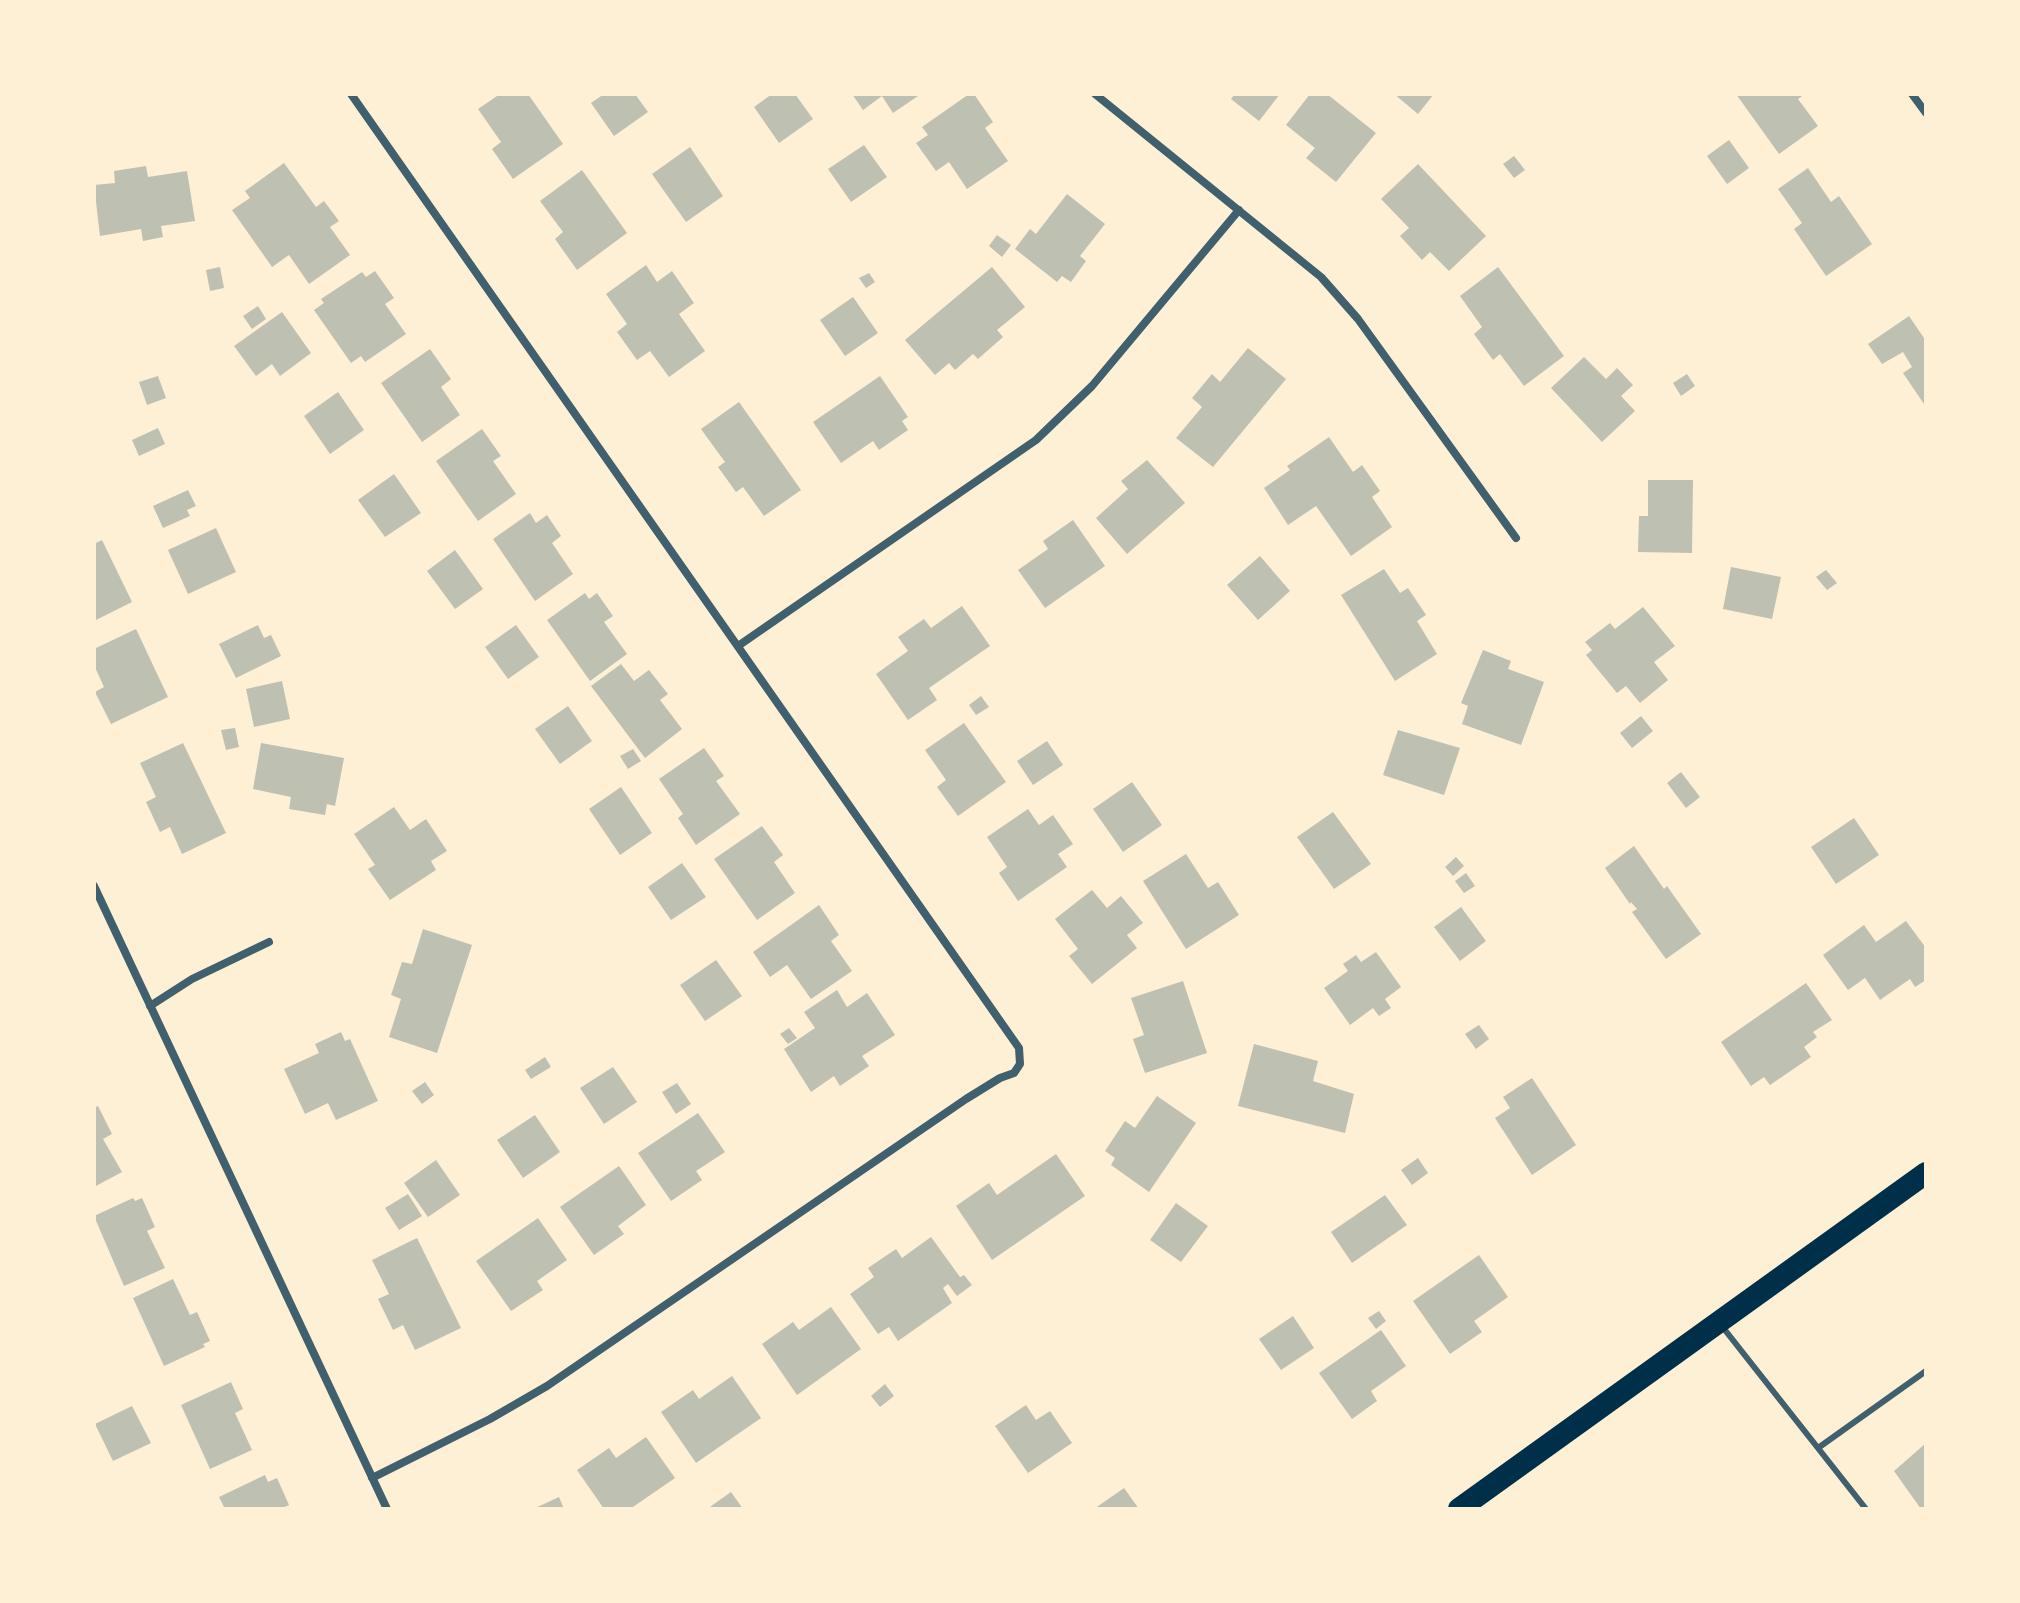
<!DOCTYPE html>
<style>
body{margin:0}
#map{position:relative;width:2020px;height:1603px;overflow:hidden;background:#fdf0d5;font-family:"Source Sans 3",sans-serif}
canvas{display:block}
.frame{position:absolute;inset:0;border:96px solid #fdf0d5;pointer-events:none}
</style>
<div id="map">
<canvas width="2020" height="1603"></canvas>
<div class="frame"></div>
</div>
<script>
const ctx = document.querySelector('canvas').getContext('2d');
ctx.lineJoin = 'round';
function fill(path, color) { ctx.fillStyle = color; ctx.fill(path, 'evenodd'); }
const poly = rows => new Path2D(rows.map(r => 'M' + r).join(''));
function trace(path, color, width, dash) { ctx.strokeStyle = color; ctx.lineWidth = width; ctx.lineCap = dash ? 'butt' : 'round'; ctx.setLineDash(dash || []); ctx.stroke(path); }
fill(poly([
 [500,94,528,94,563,144,513,179,492,149,501,142,478,109],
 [604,94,635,94,648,112,614,136,591,103],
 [772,94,795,94,813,119,779,143,754,107],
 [852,94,921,94,893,113,882,96,863,110],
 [969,94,974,94,993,122,985,128,1008,161,967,189,949,162,936,171,916,143,928,135,922,127],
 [1235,94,1280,94,1259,121,1231,99],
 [1310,94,1327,94,1376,133,1336,182,1306,158,1315,148,1286,125],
 [1394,94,1434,94,1418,114],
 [1736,94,1805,94,1798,99,1818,126,1779,154],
 [1729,140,1749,168,1727,184,1707,156],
 [864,145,887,177,851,202,828,169],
 [690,147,723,196,686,222,652,174],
 [1514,156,1525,170,1514,178,1503,164],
 [284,163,316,207,324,201,339,221,330,227,350,255,309,284,289,255,272,267,232,210,250,198,245,191],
 [1418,164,1486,236,1449,271,1430,252,1422,260,1400,236,1409,228,1381,199],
 [146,166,148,177,187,171,195,221,161,226,163,237,143,241,141,229,100,236,94,185,115,183,114,171],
 [1808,168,1831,202,1839,196,1872,244,1826,276,1794,229,1802,223,1778,189],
 [582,170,627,233,577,270,555,239,563,232,540,201],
 [1067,194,1105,224,1080,256,1086,261,1071,282,1062,276,1057,282,1015,249,1030,229,1036,234],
 [997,235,1011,245,1002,257,989,246],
 [646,265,657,282,672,271,694,303,679,314,705,351,669,377,650,351,637,360,617,332,627,324,606,294],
 [220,267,224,288,210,291,206,270],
 [992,267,1025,307,997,330,1003,337,978,359,973,354,955,370,949,363,935,375,905,340],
 [1498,267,1564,356,1524,386,1500,354,1493,360,1474,334,1482,327,1460,296],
 [375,271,394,298,385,304,406,334,365,362,361,356,351,363,314,310,324,303,321,299,362,272,366,277],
 [869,273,875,282,866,288,859,278],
 [853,297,878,333,845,356,820,320],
 [258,306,266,319,252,329,243,316],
 [282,312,311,353,280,376,272,364,256,376,234,346],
 [1909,316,1926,341,1926,407,1903,373,1912,367,1903,352,1882,364,1868,344],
 [1248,348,1286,379,1213,467,1176,438,1202,407,1192,398,1212,374,1220,382],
 [430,349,451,379,441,387,460,415,422,442,381,383],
 [1584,357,1606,379,1617,368,1633,385,1621,396,1635,411,1602,442,1551,388],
 [1687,374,1695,386,1681,396,1673,383],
 [158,376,166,398,147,405,139,382],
 [880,376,908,417,902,421,908,430,879,450,873,441,841,463,813,422],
 [338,392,364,430,330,454,304,416],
 [739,402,801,490,764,516,743,487,736,492,718,467,725,462,701,429],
 [158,428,165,444,139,456,132,440],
 [482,429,501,456,493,461,516,494,478,521,436,461],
 [1329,437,1353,472,1362,465,1380,491,1372,497,1392,527,1351,556,1316,506,1288,525,1264,488,1290,470,1287,466],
 [1147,460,1185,503,1127,554,1096,518,1128,489,1121,481],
 [394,474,421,513,385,537,358,500],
 [1648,480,1693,480,1692,553,1638,552,1639,516,1648,516],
 [188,490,196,506,187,510,190,516,163,528,153,506],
 [530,513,536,523,547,515,561,536,552,543,573,574,535,601,493,539],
 [1073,520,1105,566,1045,608,1018,570,1048,549,1043,541],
 [216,528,236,572,188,594,168,550],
 [102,540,132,602,94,621,94,544],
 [455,550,483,589,455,609,427,571],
 [1260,556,1290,591,1258,620,1227,585],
 [1731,567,1781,577,1772,619,1723,609],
 [1384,569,1400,593,1408,588,1426,615,1417,621,1437,654,1395,681,1341,595],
 [1826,570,1837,583,1827,590,1816,577],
 [585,593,589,599,597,593,613,616,604,622,627,654,590,681,547,620],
 [962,606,990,646,929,688,937,700,908,720,876,674,908,651,898,637,924,619,931,628],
 [1643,607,1675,646,1654,662,1668,680,1640,703,1626,686,1617,693,1586,655,1592,650,1585,642,1610,623,1615,629],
 [258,625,264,638,271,635,281,656,236,678,219,644],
 [516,625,539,657,508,679,485,647],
 [136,629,168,697,111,724,95,692,104,687,94,665,94,649],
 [1483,650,1511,661,1508,669,1544,682,1521,745,1462,724,1468,706,1461,703],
 [621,664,634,681,649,670,668,694,660,700,682,729,645,758,591,686],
 [282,681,290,719,254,727,246,689],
 [981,696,989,707,976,715,969,705],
 [568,706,592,741,560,764,535,729],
 [1641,716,1653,731,1632,748,1620,733],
 [964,723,1006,782,958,816,937,787,946,780,925,750],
 [235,728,239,747,226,750,221,730],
 [1398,730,1460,748,1444,795,1383,775],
 [1047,741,1063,765,1033,785,1017,761],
 [183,743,226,833,182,854,170,827,160,832,146,802,156,797,140,763],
 [261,743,344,758,335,806,327,804,325,815,289,809,291,797,253,789],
 [704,748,724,776,716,781,740,814,696,845,678,818,683,814,659,779],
 [633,749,641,761,628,769,620,756],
 [1681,772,1700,797,1686,808,1667,783],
 [1132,782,1162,825,1123,852,1093,809],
 [621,787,652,833,620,855,589,809],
 [394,807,410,830,426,819,447,851,431,861,436,870,390,900,368,869,375,865,354,834],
 [1028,809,1039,825,1053,815,1073,844,1058,854,1067,867,1018,901,999,873,1007,867,987,837],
 [1333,812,1371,864,1334,889,1297,837],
 [1854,818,1879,855,1836,884,1811,847],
 [762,826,783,855,774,862,795,893,757,920,714,859],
 [1634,846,1664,889,1667,886,1701,934,1666,959,1632,912,1637,909,1631,902,1630,904,1605,868],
 [1186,854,1208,888,1218,882,1239,915,1186,949,1143,881],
 [1456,857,1464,866,1453,876,1445,867],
 [682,863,706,897,671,920,648,887],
 [1466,873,1475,886,1464,893,1455,881],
 [1092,890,1107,908,1121,896,1143,923,1127,935,1137,948,1092,984,1069,956,1078,949,1055,919],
 [819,905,839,935,831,941,852,971,811,999,787,965,770,977,753,952],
 [1461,907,1486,941,1460,961,1434,927],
 [1906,921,1926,948,1926,980,1915,987,1910,979,1880,1000,1865,978,1848,990,1823,955,1864,925,1876,942],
 [423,929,472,945,437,1053,389,1037,401,999,391,995,402,962,412,964],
 [1376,952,1401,987,1385,999,1391,1008,1379,1016,1373,1008,1350,1025,1324,988,1348,971,1343,964,1356,955,1361,962],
 [716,960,742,996,705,1021,680,985],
 [1183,981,1207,1053,1145,1073,1133,1039,1144,1035,1131,998],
 [1806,983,1832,1020,1813,1032,1817,1037,1804,1047,1811,1057,1770,1085,1764,1077,1751,1086,1721,1042],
 [837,990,847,1007,867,993,895,1035,862,1056,869,1066,840,1086,834,1076,811,1092,784,1049,815,1028,804,1012],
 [1479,1025,1489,1039,1476,1049,1465,1034],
 [789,1028,797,1038,788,1044,780,1034],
 [341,1032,345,1041,350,1039,378,1101,336,1120,328,1103,305,1114,284,1069,319,1053,315,1044],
 [1254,1044,1318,1061,1313,1081,1354,1094,1345,1133,1238,1106],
 [545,1057,551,1067,531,1079,525,1070],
 [613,1067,637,1102,604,1124,580,1088],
 [1532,1078,1576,1145,1532,1175,1495,1118,1510,1108,1503,1097],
 [425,1082,434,1095,422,1104,412,1091],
 [677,1083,691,1104,676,1114,662,1092],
 [1157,1096,1196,1123,1149,1192,1111,1165,1115,1158,1105,1151,1125,1121,1135,1128],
 [98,1106,112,1134,103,1139,122,1172,94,1187,94,1108],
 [698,1113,725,1152,696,1171,702,1180,671,1201,638,1153],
 [535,1115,560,1152,523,1178,497,1140],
 [1056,1154,1085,1196,992,1260,956,1206,989,1183,997,1195],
 [1418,1158,1428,1173,1412,1185,1401,1170],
 [436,1160,460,1195,428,1217,404,1183],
 [619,1166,646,1205,618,1226,624,1234,594,1255,560,1207],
 [408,1194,422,1216,399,1230,385,1208],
 [1385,1195,1407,1225,1352,1263,1331,1232],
 [133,1198,135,1201,142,1198,155,1227,147,1231,165,1268,124,1286,94,1216],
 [1176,1203,1208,1226,1181,1262,1150,1240],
 [538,1218,567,1260,537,1281,543,1290,511,1311,476,1261],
 [931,1237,960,1277,964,1275,972,1285,957,1296,948,1284,943,1288,952,1303,898,1341,889,1327,878,1334,850,1294,874,1277,868,1268,896,1249,902,1258],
 [417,1238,461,1328,415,1350,403,1325,393,1330,378,1299,389,1294,372,1260],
 [1479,1255,1508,1297,1474,1321,1482,1332,1450,1354,1413,1301],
 [173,1279,190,1315,197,1312,210,1341,203,1344,205,1347,164,1366,133,1298],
 [831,1307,861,1349,797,1395,762,1344,793,1322,799,1330],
 [1379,1311,1386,1321,1376,1329,1368,1318],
 [1293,1316,1314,1348,1281,1370,1259,1339],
 [1381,1330,1406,1366,1371,1391,1377,1401,1352,1419,1319,1373],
 [732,1376,761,1418,696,1463,661,1412,693,1390,699,1399],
 [231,1382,243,1409,235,1413,252,1450,210,1469,181,1405],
 [885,1384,894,1396,880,1407,871,1396],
 [1026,1405,1036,1420,1050,1411,1072,1443,1028,1473,995,1426],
 [132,1406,151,1443,113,1461,95,1424],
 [646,1437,675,1478,630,1509,604,1509,577,1470,609,1448,616,1458],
 [1926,1443,1926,1509,1921,1509,1894,1471],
 [265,1475,268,1482,277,1478,289,1505,280,1509,225,1509,219,1497],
 [1124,1488,1139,1509,1094,1509],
 [731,1492,743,1509,707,1509],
 [559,1497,564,1509,533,1509]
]), '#bec0b2');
trace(poly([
 [1721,1325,1866,1509],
 [1818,1448,1926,1371]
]), '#3f606c', 6);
trace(poly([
 [351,94,1019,1048,1020,1064,1014,1073,1000,1078,966,1099,547,1386,490,1419,372,1478],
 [1095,94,1321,277,1358,319,1516,538],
 [1912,94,1926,113],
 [738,646,1036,440,1092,386,1239,210],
 [94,886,387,1509],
 [150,1006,192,979,269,942]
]), '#3f606c', 8);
trace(poly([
 [1459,1509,1926,1173]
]), '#003049', 22);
</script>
